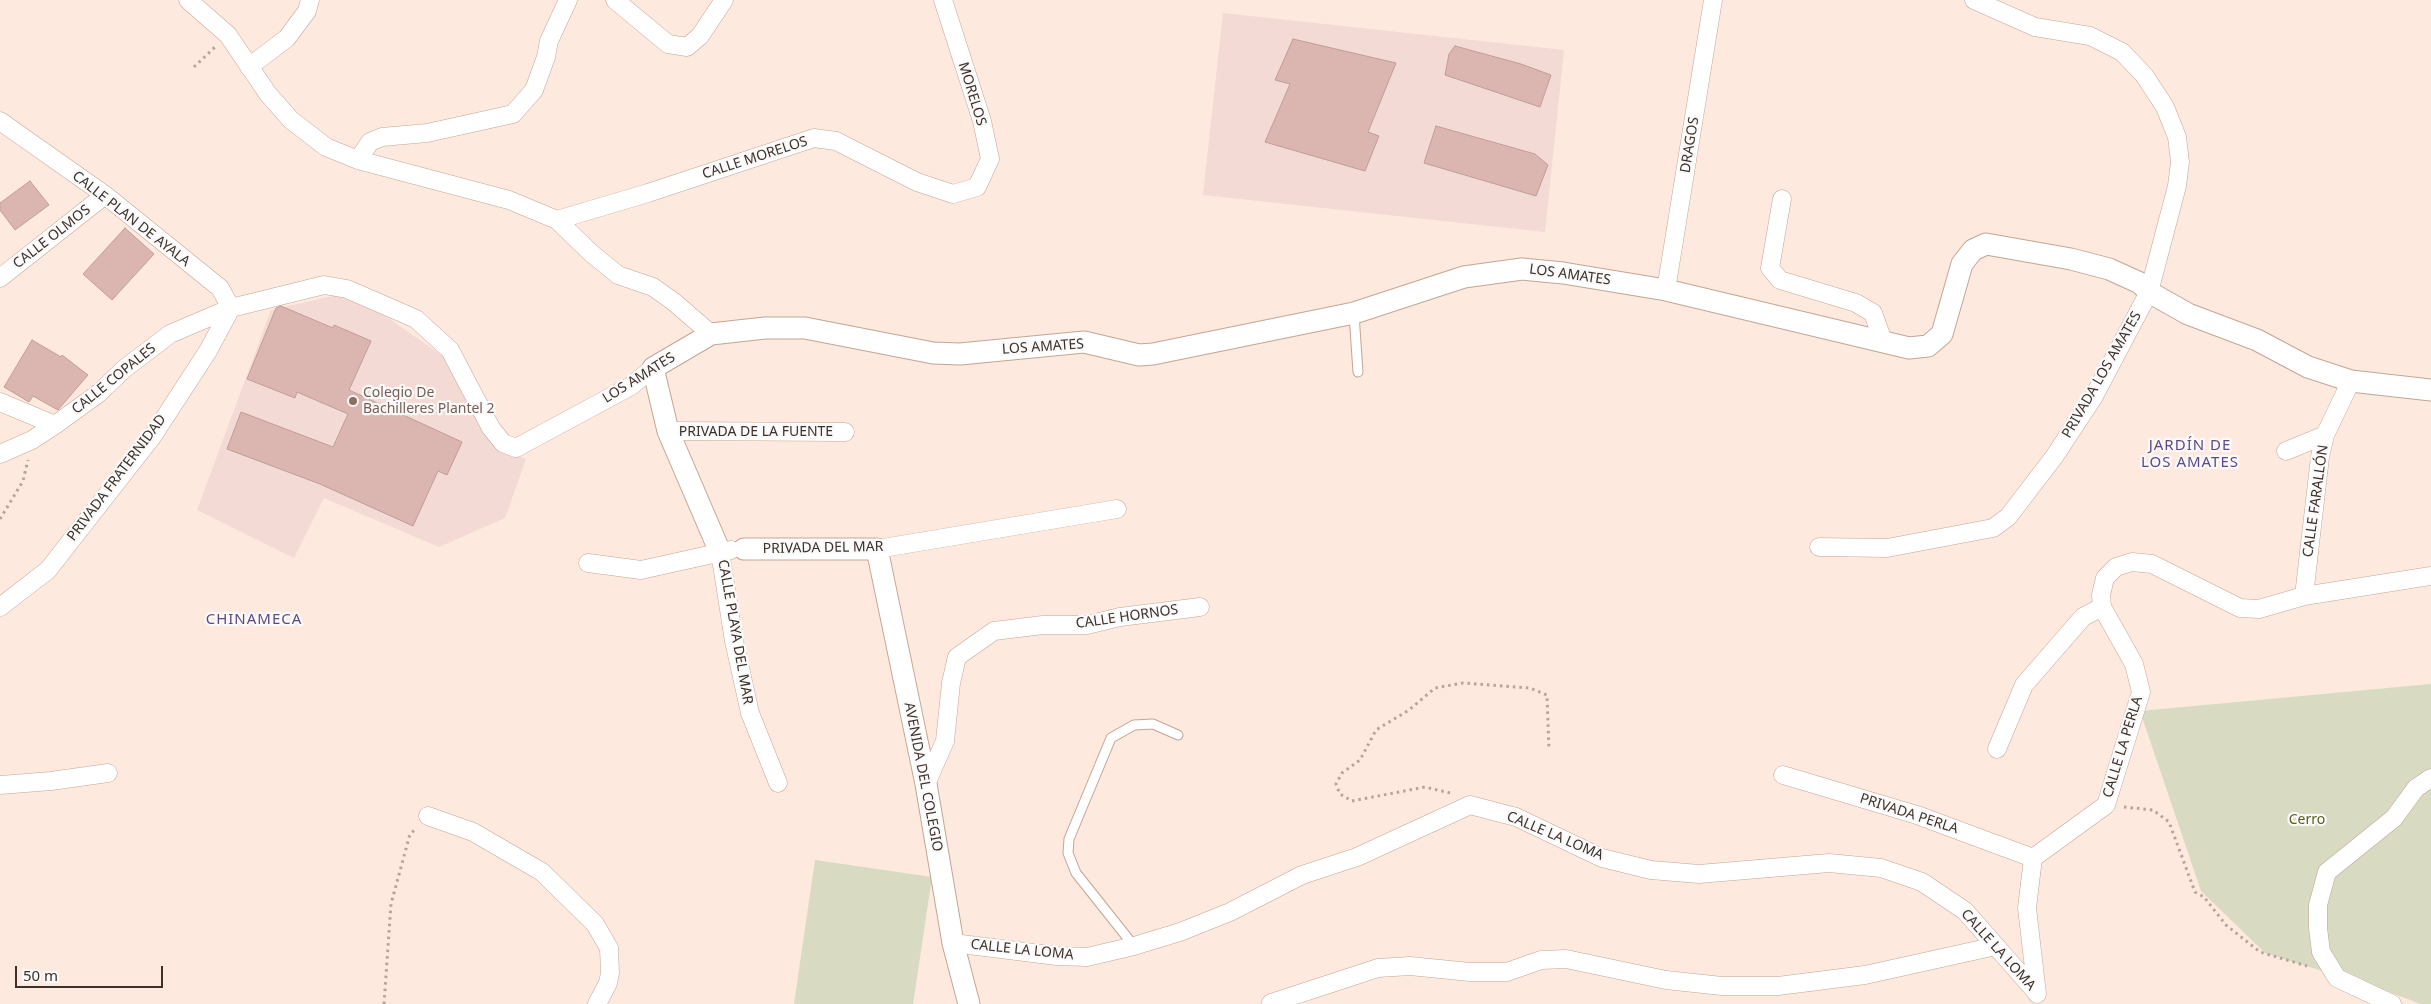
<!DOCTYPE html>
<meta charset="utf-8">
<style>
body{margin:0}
#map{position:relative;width:2431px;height:1004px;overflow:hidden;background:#fde9de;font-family:"Noto Sans",sans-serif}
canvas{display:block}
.scale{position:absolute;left:15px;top:966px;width:148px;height:22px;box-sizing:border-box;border:2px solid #3d3029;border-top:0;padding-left:6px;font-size:15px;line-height:18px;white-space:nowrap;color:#3d3029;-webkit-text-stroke:4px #fafafa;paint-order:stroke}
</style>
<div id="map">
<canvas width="2431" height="1004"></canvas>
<div class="scale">50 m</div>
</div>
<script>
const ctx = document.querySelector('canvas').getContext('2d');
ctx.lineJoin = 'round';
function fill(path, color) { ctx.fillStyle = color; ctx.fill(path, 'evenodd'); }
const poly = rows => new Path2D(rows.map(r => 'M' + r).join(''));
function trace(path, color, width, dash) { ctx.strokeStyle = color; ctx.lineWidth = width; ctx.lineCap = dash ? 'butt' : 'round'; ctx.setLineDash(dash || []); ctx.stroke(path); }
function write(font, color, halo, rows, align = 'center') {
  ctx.font = font + ' "Noto Sans",sans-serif'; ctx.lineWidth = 4.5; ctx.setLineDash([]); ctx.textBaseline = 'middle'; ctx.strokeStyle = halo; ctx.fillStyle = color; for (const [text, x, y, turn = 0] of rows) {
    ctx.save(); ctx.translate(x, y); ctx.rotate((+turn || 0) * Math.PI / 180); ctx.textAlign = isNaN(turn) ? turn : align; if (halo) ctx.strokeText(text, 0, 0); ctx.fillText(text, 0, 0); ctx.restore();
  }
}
fill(poly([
 [1223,13,1564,50,1545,232,1203,195],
 [337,295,384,315,444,357,493,444,526,459,505,518,439,547,324,498,294,558,197,510,271,310]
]), '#f3dad4');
fill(poly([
 [2431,684,2431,1004,2421,1004,2386,991,2265,953,2201,891,2140,711],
 [815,860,932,877,913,1004,794,1004]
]), '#d8dac1');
const building = poly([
 [1293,39,1396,63,1368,132,1379,136,1365,171,1265,142,1290,84,1275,80,1293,39],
 [1455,46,1521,64,1551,75,1540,107,1445,75,1449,54,1455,46],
 [1436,126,1535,154,1548,165,1536,196,1424,163,1436,126],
 [30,181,49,205,15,230,0,210,0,203,30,181],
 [125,228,154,254,112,300,83,274,125,228],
 [281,306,333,328,334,325,371,341,349,390,462,442,447,475,438,471,413,526,320,484,227,449,241,412,333,447,348,414,297,392,295,398,247,379,276,308,281,306],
 [32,340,61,357,62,355,88,375,58,410,33,396,29,402,4,387,32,340]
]);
fill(building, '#dbb6b0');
trace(building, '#c19d97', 1);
const service = poly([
 [1354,314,1358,372],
 [1134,946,1076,873,1068,853,1069,839,1111,738,1134,725,1153,724,1178,735]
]);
const minor = poly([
 [188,0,228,35,268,94,291,120,326,147,358,160,509,200,557,220,591,253,618,275,653,287,674,302,711,334],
 [615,0,668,44,687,47,700,36,724,0],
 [249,67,287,38,307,11,310,0],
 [0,121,105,195,220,288,231,308],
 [358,160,370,142,382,137,427,133,513,114,534,90,546,57,549,41,568,0],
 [1782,199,1770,268,1780,280,1856,303,1873,313,1883,341],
 [557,220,648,193,814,138,836,141,917,182,953,194,977,187,990,159,982,121,943,0],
 [0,278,105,195],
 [1666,290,1713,0],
 [0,402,55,425],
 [668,431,845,432],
 [2286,451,2325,435],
 [0,454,32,440,55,425,99,393,124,369,170,334,231,308,324,285,347,289,416,319,450,350,491,428,503,443,516,448,631,386,653,368],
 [1819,547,1887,548,1993,528,2008,517,2054,457,2093,398,2149,292,2177,186,2180,162,2177,137,2165,107,2144,75,2122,52,2090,36,2035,27,1974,0],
 [877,549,1117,509],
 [720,552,734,641,750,713,778,783],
 [588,563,641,570,731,550],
 [2304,596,2320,457,2325,435,2351,381],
 [0,607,48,570,152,437,208,351,231,308],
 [1997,749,2024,685,2083,617,2102,607],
 [1783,775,1917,815,2033,858],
 [926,784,945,741,951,683,957,657,994,631,1043,625,1087,625,1120,617,1200,607],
 [0,785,51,781,108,773],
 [428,816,473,832,542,872,595,924,609,948,610,973,608,983,597,1004],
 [953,943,1057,956,1087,957,1134,946,1180,932,1230,912,1302,875,1357,857,1470,805,1516,817,1602,858,1651,870,1699,874,1829,863,1881,868,1922,882,1965,911,2037,993],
 [2037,994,2027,908,2033,858,2106,805,2141,692,2134,664,2102,607,2101,595,2105,578,2116,567,2132,562,2152,564,2240,608,2259,609,2304,596,2431,576],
 [1271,1003,1378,968,1410,966,1470,972,1507,972,1541,960,1566,959,1666,980,1722,986,1778,986,1865,975,1996,946],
 [2392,1004,2337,978,2321,952,2318,928,2318,905,2327,872,2394,818,2416,788,2431,778]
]);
const tertiary = poly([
 [744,549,877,549,926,784,953,943,969,1004],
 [720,552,668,431,653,368,711,334,765,328,805,328,933,353,960,354,1084,342,1139,355,1153,354,1354,313,1464,277,1522,269,1563,273,1666,290,1909,348,1928,346,1942,334,1962,264,1973,250,1986,244,2071,259,2109,269,2140,283,2149,292,2188,314,2257,340,2308,367,2351,381,2431,390]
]);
trace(service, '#c4a594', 11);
trace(minor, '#c4a594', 19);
trace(tertiary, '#c4a594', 23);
trace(poly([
 [194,67,215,47],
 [0,519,23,481,28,460],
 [1450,793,1425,787,1352,801,1340,794,1336,784,1342,773,1360,760,1376,730,1409,710,1435,688,1463,683,1530,688,1547,695,1549,750],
 [2124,807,2153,810,2169,822,2195,892,2204,897,2226,925,2260,952,2307,966],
 [384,1004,391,904,410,834,417,828]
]), '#b5a49b', 3, [2.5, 4]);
trace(service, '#fff', 9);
trace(minor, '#fff', 18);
trace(tertiary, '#fff', 21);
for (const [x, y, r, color] of [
 [353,401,5,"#8d6e63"]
]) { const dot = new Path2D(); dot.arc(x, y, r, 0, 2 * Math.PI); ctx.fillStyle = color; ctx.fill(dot); trace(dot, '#fafafa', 2); }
write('14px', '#3d3029', '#fafafa', [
 ["MORELOS",972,94,73],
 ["DRAGOS",1690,145,-81],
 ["CALLE MORELOS",755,158,-18],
 ["CALLE PLAN DE AYALA",131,219,38],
 ["CALLE OLMOS",52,237,-38],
 ["LOS AMATES",1570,275,8],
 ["LOS AMATES",1043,347,-4],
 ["PRIVADA LOS AMATES",2102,375,-60],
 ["LOS AMATES",639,378,-32],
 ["CALLE COPALES",114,379,-39],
 ["PRIVADA DE LA FUENTE",756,432],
 ["PRIVADA FRATERNIDAD",117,478,-53],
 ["CALLE FARALLÓN",2316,501,-82],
 ["PRIVADA DEL MAR",823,548,-1],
 ["CALLE HORNOS",1127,617,-8],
 ["CALLE PLAYA DEL MAR",735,632,80],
 ["CALLE LA PERLA",2123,747,-73],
 ["AVENIDA DEL COLEGIO",923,777,79],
 ["PRIVADA PERLA",1909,814,18],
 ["CALLE LA LOMA",1555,836,23],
 ["CALLE LA LOMA",1022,950,6],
 ["CALLE LA LOMA",1998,950,48]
]);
write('14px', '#785e54', '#fafafa', [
 ["Colegio De",363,393],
 ["Bachilleres Plantel 2",363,409]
], 'left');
write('14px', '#5b5c1b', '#fafafa', [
 ["Cerro",2307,820]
]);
ctx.letterSpacing = '1px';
write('15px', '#5f4886', '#fafafa', [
 ["JARDÍN DE",2190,446],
 ["LOS AMATES",2190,463],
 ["CHINAMECA",254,620]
]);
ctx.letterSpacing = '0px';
</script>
